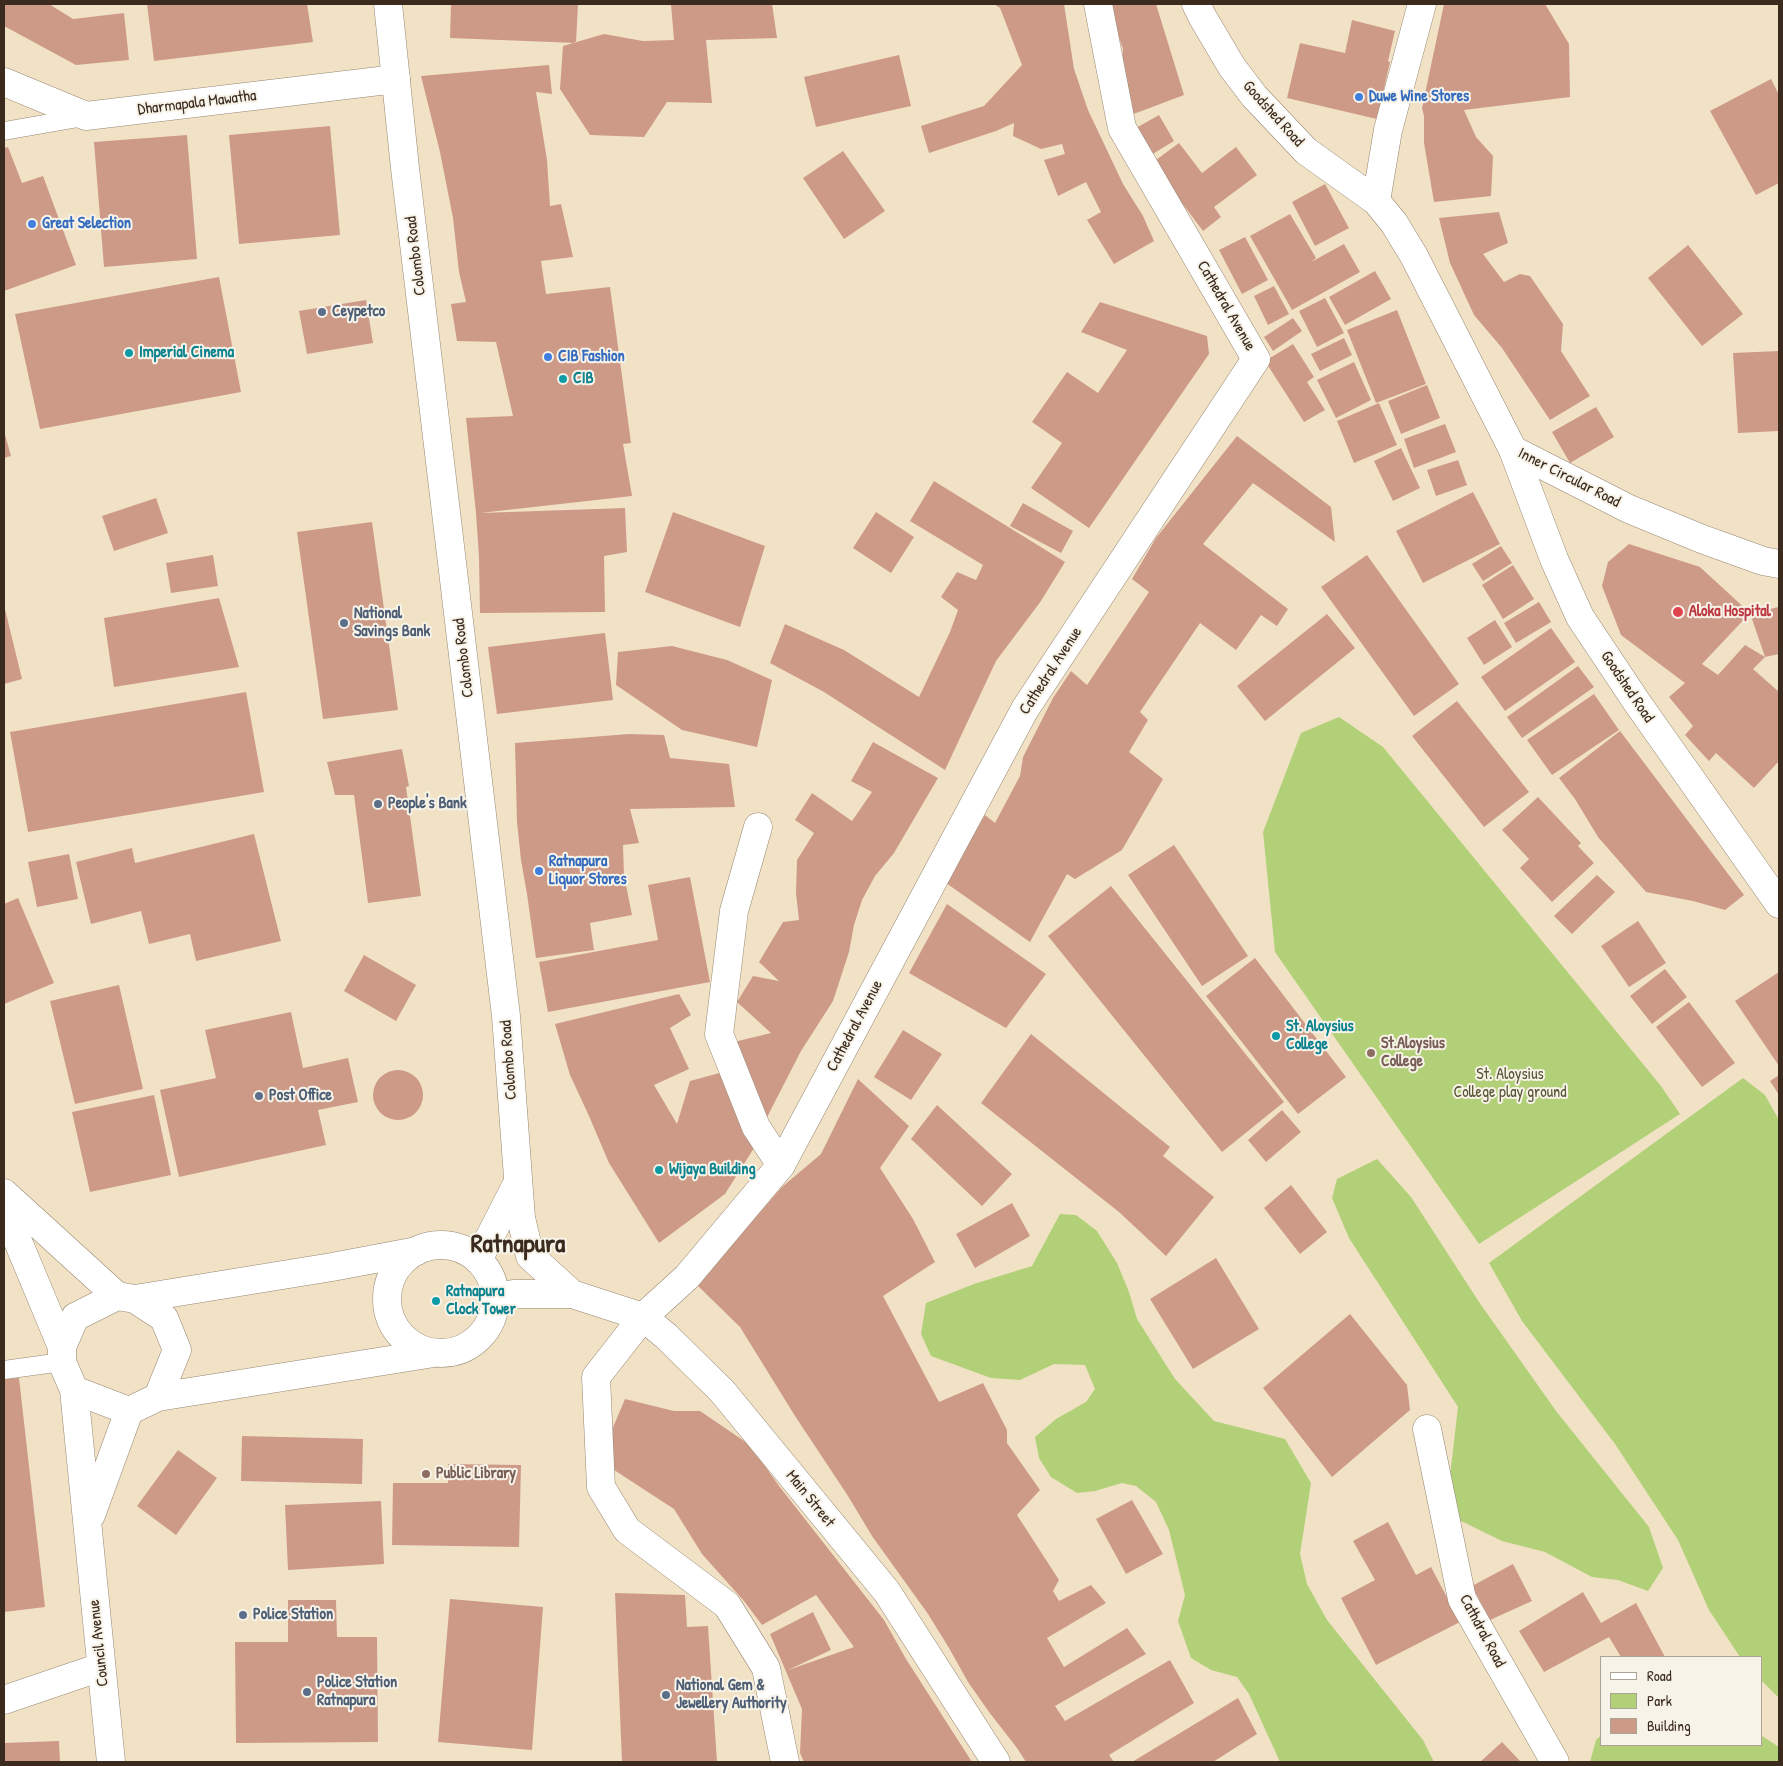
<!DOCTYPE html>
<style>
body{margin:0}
#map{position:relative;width:1783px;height:1766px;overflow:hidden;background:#f1e2c6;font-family:"Patrick Hand",sans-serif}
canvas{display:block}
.frame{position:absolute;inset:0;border:5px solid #3b2a1e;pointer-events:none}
.legend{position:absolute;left:1600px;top:1656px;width:162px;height:90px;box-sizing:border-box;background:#f7f3e8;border:1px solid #aca397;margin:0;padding:6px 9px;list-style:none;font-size:15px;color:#3b2a1e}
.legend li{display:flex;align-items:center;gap:10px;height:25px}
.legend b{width:25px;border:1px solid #aca397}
</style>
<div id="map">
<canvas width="1783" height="1766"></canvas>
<div class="frame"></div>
<ul class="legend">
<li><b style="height:6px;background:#fff"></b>Road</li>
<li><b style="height:14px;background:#b1d077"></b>Park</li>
<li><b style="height:14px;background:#ce9a88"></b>Building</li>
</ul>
</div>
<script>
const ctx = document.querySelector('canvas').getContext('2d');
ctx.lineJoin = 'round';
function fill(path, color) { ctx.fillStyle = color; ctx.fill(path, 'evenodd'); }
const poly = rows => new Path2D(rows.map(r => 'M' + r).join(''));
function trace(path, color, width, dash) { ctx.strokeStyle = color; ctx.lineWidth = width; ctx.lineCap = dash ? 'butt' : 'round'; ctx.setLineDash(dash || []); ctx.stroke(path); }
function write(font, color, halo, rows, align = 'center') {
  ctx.font = font + ' "Patrick Hand",sans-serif'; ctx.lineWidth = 4; ctx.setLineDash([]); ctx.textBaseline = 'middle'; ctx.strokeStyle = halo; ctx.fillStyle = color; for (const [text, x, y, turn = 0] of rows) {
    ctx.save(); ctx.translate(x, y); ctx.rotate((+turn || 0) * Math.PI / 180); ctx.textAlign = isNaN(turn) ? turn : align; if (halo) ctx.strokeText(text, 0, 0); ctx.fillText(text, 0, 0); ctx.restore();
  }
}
fill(poly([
 [1339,717,1383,747,1661,1086,1680,1114,1479,1244,1275,952,1263,832,1301,733],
 [1743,1078,1765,1095,1779,1120,1779,1698,1762,1681,1762,1657,1740,1657,1709,1610,1678,1540,1615,1444,1522,1321,1489,1263],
 [1377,1159,1411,1197,1479,1302,1556,1411,1649,1527,1663,1568,1648,1591,1618,1580,1592,1577,1545,1552,1502,1541,1459,1520,1450,1476,1458,1407,1349,1238,1332,1198,1337,1179],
 [1060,1214,1076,1215,1097,1231,1117,1263,1129,1292,1137,1319,1175,1379,1214,1421,1285,1439,1311,1483,1300,1554,1307,1584,1327,1620,1423,1740,1434,1762,1280,1762,1249,1694,1237,1677,1211,1670,1191,1658,1178,1621,1185,1595,1169,1530,1156,1502,1136,1486,1122,1483,1095,1491,1077,1493,1051,1477,1039,1458,1035,1437,1056,1419,1086,1402,1095,1389,1085,1365,1054,1364,1020,1380,991,1378,931,1356,921,1334,926,1303,974,1284,1032,1266],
 [1602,1734,1602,1745,1762,1745,1762,1736,1779,1747,1779,1762,1590,1762,1596,1740]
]), '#b1d077');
fill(poly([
 [4,4,49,4,73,19,124,13,129,60,76,65,4,26],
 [147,4,307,4,313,42,154,61],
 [451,4,578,4,576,43,450,38],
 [671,4,772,4,777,38,706,40,712,103,667,102,644,137,590,135,560,89,563,46,604,34,643,41,674,40],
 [994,4,1064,4,1074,69,1088,110,1123,184,1143,216,1154,241,1114,264,1087,220,1101,212,1086,182,1058,196,1044,160,1065,154,1062,144,1041,149,1013,136,1014,123,996,131,929,153,921,126,984,106,1022,65,1000,8],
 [1107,4,1156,4,1184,95,1131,115,1121,71,1123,49],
 [1444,4,1545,4,1569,44,1570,97,1464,110,1476,137,1493,156,1491,196,1434,202,1424,143,1424,116,1422,108],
 [1352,20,1395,31,1388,61,1390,62,1377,119,1287,98,1300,43,1345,53],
 [899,55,911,106,816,127,804,77],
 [549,65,552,94,536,92,547,160,550,206,561,204,573,257,541,261,546,294,610,287,631,443,623,444,632,496,480,513,625,508,627,552,604,556,605,612,480,613,479,557,476,513,466,418,513,416,496,342,457,341,451,304,466,302,459,272,453,218,440,152,421,76],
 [1771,79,1779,95,1779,183,1756,195,1710,111],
 [1159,115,1174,141,1151,155,1136,128],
 [330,126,340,235,239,244,229,135],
 [187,135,197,259,104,267,94,142],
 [1179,143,1202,173,1236,147,1257,175,1214,207,1221,217,1203,231,1152,163],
 [8,147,22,183,43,176,76,265,4,291,4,148],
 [843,151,885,211,844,239,803,178],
 [1325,184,1349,228,1315,246,1292,202],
 [1499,212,1508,243,1483,254,1504,282,1520,274,1530,276,1563,324,1561,351,1590,396,1550,420,1502,348,1474,315,1450,263,1439,218],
 [1290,214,1316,258,1311,262,1344,244,1360,272,1292,310,1250,236],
 [1245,237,1268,280,1242,294,1219,250],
 [1688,245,1743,314,1702,346,1648,278],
 [1375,271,1391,299,1345,325,1329,297],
 [219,277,241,392,40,429,15,314],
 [1274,286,1289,314,1268,325,1254,296],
 [1325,298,1344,333,1317,347,1299,311],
 [366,300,373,343,307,354,299,311],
 [1100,302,1207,336,1209,354,1089,528,1031,488,1062,443,1032,422,1067,372,1098,393,1127,350,1081,332],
 [1397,310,1426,384,1376,403,1347,330],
 [1293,318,1302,331,1273,351,1264,337],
 [1344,338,1352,355,1320,371,1311,354],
 [1293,344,1314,377,1307,382,1325,410,1304,422,1265,361],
 [1779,351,1779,431,1738,433,1733,353],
 [1354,362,1371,400,1336,418,1317,380],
 [1427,385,1440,418,1401,434,1388,401],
 [1379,403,1397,445,1354,463,1337,421],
 [1596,407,1614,437,1570,463,1552,432],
 [1445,424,1456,452,1414,468,1404,439],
 [4,431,11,456,4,458],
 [1237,436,1331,507,1335,542,1253,483,1203,544,1288,609,1277,626,1261,615,1236,650,1200,623,1140,712,1148,720,1129,752,1163,779,1122,850,1075,879,1067,874,1030,942,946,883,985,815,995,823,1020,776,1023,757,1053,698,1071,671,1087,685,1149,592,1132,579,1156,538],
 [1401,448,1420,488,1393,501,1374,461],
 [1458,460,1467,485,1436,496,1427,470],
 [934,481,1065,562,1041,601,996,661,945,770,824,692,770,663,785,624,844,650,919,697,950,632,958,610,941,597,957,572,976,580,983,565,910,521],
 [1473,492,1500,544,1423,583,1396,531],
 [156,498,168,533,114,551,102,516],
 [1023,503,1073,531,1061,553,1010,526],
 [673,512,765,546,740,627,645,592],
 [876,512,914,537,891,573,853,548],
 [372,522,398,710,323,719,297,532],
 [1629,544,1700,567,1750,613,1702,664,1718,675,1745,645,1765,657,1750,613,1779,607,1779,654,1765,657,1753,669,1779,692,1779,761,1754,788,1716,753,1709,761,1685,735,1693,726,1669,697,1685,683,1621,635,1602,586,1608,562],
 [1501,546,1512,563,1483,581,1472,564],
 [213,555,218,586,171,593,166,563],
 [1367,555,1459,684,1414,716,1321,587],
 [1513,565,1534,599,1503,619,1482,585],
 [219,598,239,667,114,687,104,618],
 [1539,602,1551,622,1516,643,1504,623],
 [4,605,22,679,4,684],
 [1327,614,1355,648,1265,721,1237,686],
 [1495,620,1512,647,1484,665,1467,638],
 [1551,628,1575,662,1505,711,1481,677],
 [605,633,613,700,497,714,488,647],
 [672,646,727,660,772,680,757,747,682,730,616,685,618,652],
 [1578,666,1594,687,1522,738,1507,717],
 [246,692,264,792,28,832,10,732],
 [1594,694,1619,730,1552,775,1527,740],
 [1457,701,1529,792,1484,827,1412,736],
 [1620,731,1744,895,1725,910,1693,901,1646,892,1598,837,1575,799,1559,778],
 [629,734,664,735,670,758,729,764,735,807,630,809,639,843,623,845,624,875,632,915,590,923,594,950,536,958,527,894,521,860,517,822,515,743],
 [873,742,938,778,894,853,875,876,862,900,854,925,849,952,833,1001,801,1051,763,1125,734,1042,771,1033,737,1002,753,976,779,981,759,962,783,922,799,920,796,893,797,860,814,833,795,820,812,793,852,821,872,792,851,781],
 [402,749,409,786,406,787,421,896,368,903,354,795,335,795,327,762],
 [1538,797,1581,843,1578,846,1594,863,1552,902,1520,868,1529,859,1502,830],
 [254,834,281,941,196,961,190,934,149,944,141,911,91,924,76,862,132,848,135,863],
 [1174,845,1248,956,1202,986,1128,875],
 [69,854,78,899,37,907,28,862],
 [1597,875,1615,892,1572,934,1554,916],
 [690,877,710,982,548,1012,539,962,658,940,648,885],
 [1111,886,1284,1102,1222,1152,1048,936],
 [18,898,54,983,4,1004,4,904],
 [947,904,1046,974,1006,1028,909,973],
 [1638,921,1666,963,1629,987,1601,946],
 [364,955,416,985,396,1021,344,991],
 [1255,958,1346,1077,1298,1114,1206,996],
 [1665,969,1687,997,1652,1024,1630,996],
 [1779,972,1779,1066,1735,1001],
 [119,985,143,1089,75,1104,50,1001],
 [679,994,691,1015,670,1028,689,1069,654,1085,677,1124,690,1081,723,1072,754,1148,725,1194,659,1243,609,1163,589,1116,570,1075,555,1024],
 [1689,1002,1735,1063,1702,1087,1656,1027],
 [291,1012,303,1068,348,1058,358,1102,318,1110,326,1145,179,1177,160,1090,216,1078,205,1030],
 [903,1030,942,1054,911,1100,874,1077],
 [1031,1034,1170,1147,1163,1156,1214,1197,1166,1256,1119,1212,981,1103],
 '373 1095a25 25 0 1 1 50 0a25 25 0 1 1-50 0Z',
 [1779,1075,1779,1095,1770,1081],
 [858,1079,909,1126,880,1168,913,1219,935,1262,883,1296,939,1402,983,1383,1007,1430,1007,1443,1040,1490,1017,1515,1059,1580,1053,1591,1059,1601,1091,1585,1106,1603,1047,1638,1064,1667,1127,1628,1146,1654,1055,1706,1065,1721,1170,1660,1194,1703,1109,1755,1114,1762,1026,1762,1017,1748,989,1712,968,1682,949,1648,928,1614,872,1536,848,1496,795,1416,740,1327,697,1285,782,1187,821,1154],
 [154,1095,171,1175,90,1192,72,1112],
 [937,1105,1012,1174,982,1206,911,1139],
 [1282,1110,1301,1132,1266,1162,1248,1140],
 [1291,1185,1327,1232,1300,1254,1264,1208],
 [1012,1203,1030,1236,975,1268,956,1234],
 [1216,1258,1259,1329,1193,1369,1150,1299],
 [1350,1314,1407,1385,1410,1410,1332,1477,1263,1388],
 [19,1378,45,1607,4,1612,4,1379],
 [625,1399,674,1411,700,1411,750,1445,779,1486,884,1620,906,1659,972,1762,804,1762,800,1753,802,1709,770,1634,813,1612,831,1650,788,1670,854,1647,816,1595,762,1625,744,1601,702,1554,674,1509,611,1468,611,1432],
 [242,1436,363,1439,362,1484,241,1481],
 [178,1450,217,1478,176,1535,137,1506],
 [448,1464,521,1465,519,1547,392,1545,393,1483,448,1483],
 [1132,1500,1163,1554,1126,1574,1096,1519],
 [381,1501,384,1564,288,1570,285,1505],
 [1388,1522,1416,1575,1431,1567,1460,1622,1376,1665,1341,1598,1375,1580,1353,1541],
 [1513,1564,1532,1601,1490,1620,1472,1586],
 [1583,1592,1601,1623,1636,1603,1665,1657,1621,1657,1609,1637,1544,1672,1519,1631],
 [615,1593,685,1595,687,1627,708,1626,717,1762,622,1762],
 [450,1599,543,1607,532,1750,438,1742],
 [288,1600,336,1600,337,1637,377,1637,378,1742,236,1743,235,1642,288,1642],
 [1238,1698,1257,1734,1213,1762,1132,1762],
 [59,1741,60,1762,4,1762,4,1743],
 [1502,1742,1521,1762,1480,1762]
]), '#ce9a88');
const lane = poly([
 [4,131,84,117],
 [4,1370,62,1362]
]);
const street = poly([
 [4,82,86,116,396,79],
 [758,827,734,911,719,1034,756,1127,781,1165],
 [1427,1429,1462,1599,1555,1762],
 [4,1700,101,1667]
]);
const secondary = poly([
 [1376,201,1388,130,1422,4],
 [1513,450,1629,509,1702,539,1763,561,1779,564],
 [785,1762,766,1668,727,1605,627,1530,601,1487,596,1377,643,1317,687,1277,781,1165,1025,709,1256,359,1122,128,1098,4]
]);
const primary = poly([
 [1196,4,1203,18,1232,67,1254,96,1306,151,1376,201,1394,223,1414,256,1513,450,1554,559,1580,617,1636,701,1779,904],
 [4,1193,117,1296],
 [4,1208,62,1347],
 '387 1299a54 54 0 1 1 108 0a54 54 0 1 1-108 0Z',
 [478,1260,518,1182],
 [117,1296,135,1299,164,1318,177,1350,158,1397,129,1411,74,1390,62,1362,62,1347,75,1317,117,1296],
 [135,1299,332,1267,417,1251],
 [495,1299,513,1294,572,1294],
 [74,1390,111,1762],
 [158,1397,434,1353],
 [91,1515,129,1411]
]);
const highway = poly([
 [388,4,405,168,506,1016,521,1218,530,1256,572,1294,643,1317,666,1336,722,1391,887,1592,996,1762]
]);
trace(lane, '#968672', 19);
trace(street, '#968672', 29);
trace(secondary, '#968672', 29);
trace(primary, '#968672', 29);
trace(highway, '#968672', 29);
trace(lane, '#fff', 18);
trace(street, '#fff', 28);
trace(secondary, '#fff', 28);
trace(primary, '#fff', 28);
trace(highway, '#fff', 28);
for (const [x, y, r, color] of [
 [1359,97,5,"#3f7fe0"],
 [32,224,5,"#3f7fe0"],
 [322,312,5,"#5c6f8a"],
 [129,353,5,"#0f9aa8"],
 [548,357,5,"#3f7fe0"],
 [563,379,5,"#0f9aa8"],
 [1678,612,6,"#e0444e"],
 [344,623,5,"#5c6f8a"],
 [378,804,5,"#5c6f8a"],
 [539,871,5,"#3f7fe0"],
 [1276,1036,5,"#0f9aa8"],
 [1371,1053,5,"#8d6e63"],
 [259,1096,5,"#5c6f8a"],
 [659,1170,5,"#0f9aa8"],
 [436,1301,5,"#0f9aa8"],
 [426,1474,5,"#8d6e63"],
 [243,1615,5,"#5c6f8a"],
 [307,1692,5,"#5c6f8a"],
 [666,1695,5,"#5c6f8a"]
]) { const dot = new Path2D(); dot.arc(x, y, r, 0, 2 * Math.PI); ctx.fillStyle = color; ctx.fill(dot); trace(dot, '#f7f3e8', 2); }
write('bold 16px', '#366cbe', '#f7f3e8', [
 ["Duwe Wine Stores",1369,97],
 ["Great Selection",42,224],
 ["CIB Fashion",558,357],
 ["Ratnapura",549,862],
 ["Liquor Stores",549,880]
], 'left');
write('16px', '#3b2a1e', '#f7f3e8', [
 ["Dharmapala Mawatha",197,103,-7],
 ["Goodshed Road",1273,114,48],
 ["Colombo Road",416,256,-97],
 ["Cathedral Avenue",1226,306,60],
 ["Inner Circular Road",1569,478,27],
 ["Colombo Road",464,658,-97],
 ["Cathedral Avenue",1051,671,-57],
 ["Goodshed Road",1627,687,56],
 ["Cathedral Avenue",855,1026,-62],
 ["Colombo Road",509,1060,-94],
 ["Main Street",810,1499,51],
 ["Cathdral Road",1482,1631,62],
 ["Council Avenue",99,1643,-96]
]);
write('bold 16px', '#4e5e75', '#f7f3e8', [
 ["Ceypetco",332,312],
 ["National",354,614],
 ["Savings Bank",354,632],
 ["People's Bank",388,804],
 ["Post Office",269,1096],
 ["Police Station",253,1615],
 ["Police Station",317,1683],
 ["Ratnapura",317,1701],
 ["National Gem &",676,1686],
 ["Jewellery Authority",676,1704]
], 'left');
write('bold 16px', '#0d838f', '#f7f3e8', [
 ["Imperial Cinema",139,353],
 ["CIB",573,379],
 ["St. Aloysius",1286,1027],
 ["College",1286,1045],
 ["Wijaya Building",669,1170],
 ["Ratnapura",446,1292],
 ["Clock Tower",446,1310]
], 'left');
write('bold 16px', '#be3a42', '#f7f3e8', [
 ["Aloka Hospital",1689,612]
], 'left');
write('bold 16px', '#785e54', '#f7f3e8', [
 ["St.Aloysius",1381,1044],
 ["College",1381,1062],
 ["Public Library",436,1474]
], 'left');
write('16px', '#585434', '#f7f3e8', [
 ["St. Aloysius",1510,1075],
 ["College play ground",1510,1093]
]);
write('bold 26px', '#3b2a1e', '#f7f3e8', [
 ["Ratnapura",518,1245]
]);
</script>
